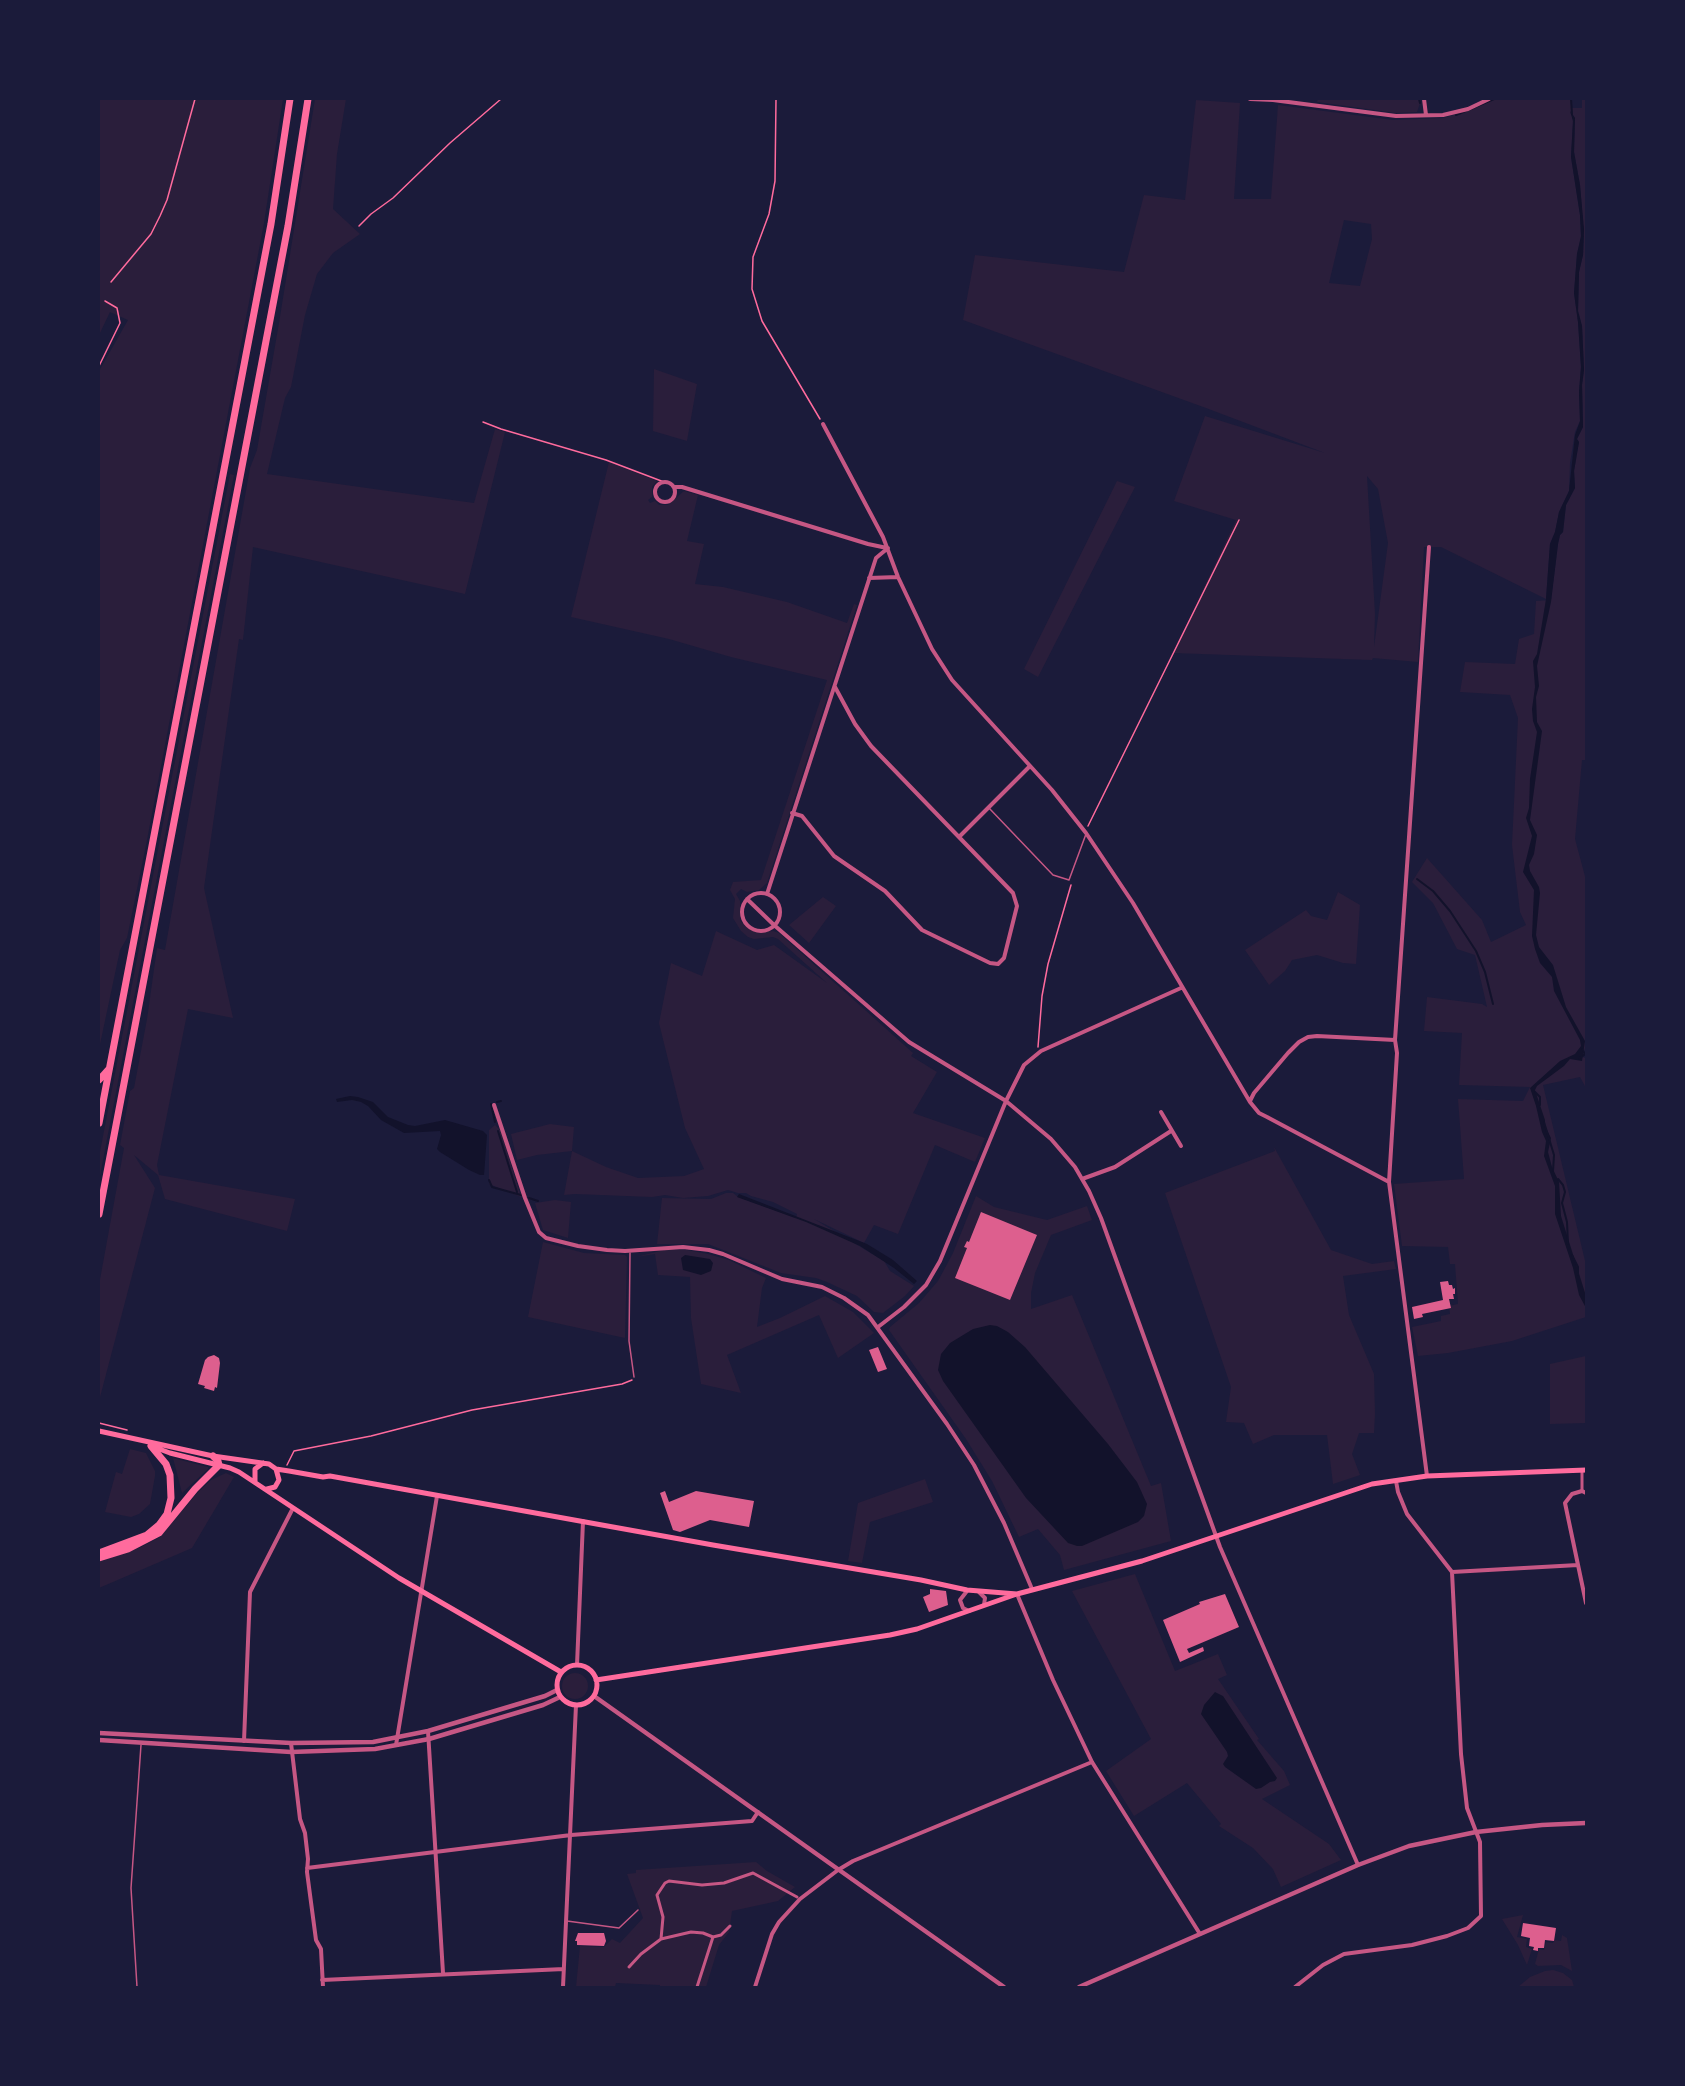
<!DOCTYPE html>
<style>
body{margin:0}
#map{position:relative;width:1685px;height:2086px;overflow:hidden;background:#1b1b3a;font-family:"Fira Sans",sans-serif}
canvas{display:block}
.frame{position:absolute;inset:0;border:100px solid #1b1b3a;pointer-events:none}
</style>
<div id="map">
<canvas width="1685" height="2086"></canvas>
<div class="frame"></div>
</div>
<script>
const ctx = document.querySelector('canvas').getContext('2d');
ctx.lineJoin = 'round';
function fill(path, color) { ctx.fillStyle = color; ctx.fill(path, 'evenodd'); }
const poly = rows => new Path2D(rows.map(r => 'M' + r).join(''));
function trace(path, color, width, dash) { ctx.strokeStyle = color; ctx.lineWidth = width; ctx.lineCap = dash ? 'butt' : 'round'; ctx.setLineDash(dash || []); ctx.stroke(path); }
fill(poly([
 [99,99,283,99,264,223,147,840,127,938,120,950,99,1049,99,371,128,320,110,312,99,335],
 [315,99,346,99,337,154,333,209,360,234,333,253,317,274,305,315,291,387,285,398,267,474,474,503,495,429,505,432,465,594,253,547,243,640,239,639,204,888,233,1018,188,1009,157,1165,159,1175,295,1199,287,1231,165,1199,158,1175,134,1155,155,1188,99,1401,99,1285,124,1148,120,1145,130,1091,134,1088,147,1019,157,948,165,950,250,468,257,450,279,323],
 [1318,99,1419,99,1420,103,1417,112,1396,113,1317,102],
 [1494,99,1571,99,1572,108,1582,108,1582,99,1586,99,1586,760,1582,760,1575,839,1586,880,1586,1045,1582,1057,1586,1058,1586,1088,1580,1077,1543,1085,1586,1265,1586,1317,1512,1341,1448,1353,1418,1356,1412,1327,1441,1321,1441,1316,1450,1314,1449,1306,1458,1304,1455,1264,1450,1264,1448,1247,1402,1246,1394,1184,1464,1179,1458,1099,1523,1101,1530,1087,1459,1085,1462,1033,1424,1031,1427,997,1482,1004,1487,1007,1475,955,1457,949,1433,903,1412,882,1427,858,1482,920,1491,942,1526,925,1520,912,1512,845,1518,718,1510,695,1460,692,1465,662,1515,664,1519,639,1534,634,1536,601,1551,600,1558,544,1560,535,1563,532,1566,505,1575,488,1574,471,1579,442,1577,439,1583,427,1582,385,1584,370,1582,326,1578,311,1579,272,1583,255,1584,238,1580,185,1574,152,1575,118,1571,112,1573,121,1571,157,1580,215,1581,237,1577,254,1574,293,1578,322,1581,367,1579,392,1580,421,1575,432,1570,463,1569,491,1559,512,1555,532,1550,544,1546,599,1441,547,1424,547,1418,662,1373,658,1372,660,1173,653,1236,520,1174,501,1205,416,1325,453,1206,408,963,320,975,255,1124,272,1144,195,1185,200,1196,100,1240,103,1234,199,1271,199,1278,105,1393,120,1443,118,1474,109],
 [1344,220,1371,224,1372,239,1360,286,1329,283],
 [1367,476,1378,489,1388,543,1374,647,1375,614],
 [654,369,697,384,687,441,653,431],
 [609,462,657,481,652,487,652,497,648,500,650,503,655,501,659,505,668,505,684,491,698,495,687,541,704,544,695,584,723,587,787,602,847,623,854,604,857,605,767,883,759,890,747,892,741,889,736,894,740,901,740,920,745,926,757,933,773,931,779,933,913,1053,911,1056,937,1072,913,1113,985,1138,975,1162,935,1145,898,1234,874,1225,864,1243,814,1219,884,1261,890,1271,914,1286,905,1296,883,1313,874,1312,857,1296,827,1282,816,1278,781,1273,708,1244,657,1244,662,1198,711,1199,726,1193,733,1193,738,1197,796,1218,797,1214,773,1202,751,1196,746,1193,738,1193,728,1190,708,1196,683,1198,665,1195,652,1197,575,1194,564,1195,572,1151,537,1155,517,1160,511,1134,550,1124,574,1127,572,1151,606,1167,638,1178,684,1176,704,1169,685,1128,659,1023,671,963,702,976,716,931,757,950,774,945,827,983,778,939,773,937,754,939,748,937,741,931,733,918,735,899,730,890,733,882,761,880,827,680,731,657,669,639,571,617],
 [230,474,234,475,99,1181,99,1157],
 [1117,481,1135,487,1038,677,1024,669],
 [1338,892,1360,905,1356,964,1343,963,1317,955,1292,960,1285,971,1269,985,1245,950,1306,910,1311,916,1327,920],
 [823,897,836,906,809,943,789,925],
 [495,1125,501,1131,521,1197,489,1184,489,1130],
 [1274,1147,1331,1250,1372,1264,1394,1261,1396,1269,1343,1276,1349,1315,1374,1374,1375,1414,1374,1433,1359,1433,1352,1454,1360,1475,1333,1484,1327,1435,1274,1435,1253,1444,1244,1423,1226,1422,1231,1387,1165,1193,1275,1151],
 [976,1196,994,1207,1047,1220,1087,1206,1092,1220,1051,1235,1035,1273,1031,1293,1031,1309,1072,1295,1151,1486,1161,1483,1171,1541,1064,1570,1060,1555,1038,1529,1019,1537,992,1481,966,1439,889,1330,890,1327,919,1303,938,1281,953,1253],
 [555,1200,571,1202,568,1238,543,1230,535,1203],
 [543,1242,584,1253,625,1255,627,1257,625,1338,528,1317],
 [664,1250,687,1250,708,1254,729,1260,766,1278,762,1288,757,1327,780,1318,825,1296,853,1312,874,1333,838,1358,819,1315,727,1355,741,1393,701,1384,691,1318,690,1277,658,1275,655,1254,636,1257],
 [1586,1356,1586,1423,1550,1424,1550,1364],
 [130,1449,146,1453,155,1471,155,1476,150,1504,139,1514,131,1517,105,1512,116,1472,122,1474],
 [173,1458,208,1467,208,1469,182,1493],
 [226,1473,234,1477,192,1548,99,1588,99,1562,141,1547,160,1537,198,1492,211,1480],
 [925,1479,933,1502,870,1522,862,1563,848,1561,858,1503],
 [1135,1574,1175,1671,1218,1654,1227,1675,1218,1679,1259,1739,1257,1740,1284,1771,1290,1785,1262,1799,1329,1844,1341,1860,1281,1887,1273,1869,1253,1848,1219,1826,1221,1824,1187,1783,1134,1816,1106,1771,1151,1739,1072,1591],
 '562 1686a13 13 0 1 1 26 0a13 13 0 1 1-26 0Z',
 [756,1862,767,1871,795,1887,778,1901,732,1911,729,1932,719,1945,706,1987,660,1987,660,1985,616,1983,615,1987,576,1987,580,1946,604,1947,612,1939,620,1943,643,1918,627,1874,636,1873,636,1870],
 [1523,1915,1517,1937,1527,1939,1526,1947,1532,1949,1527,1965,1518,1945,1502,1919],
 [1562,1935,1567,1938,1572,1971,1561,1965,1538,1966,1535,1964,1539,1949,1544,1950,1546,1942,1553,1943,1555,1940,1561,1941],
 [1553,1970,1563,1973,1572,1980,1574,1987,1518,1987,1530,1977,1545,1971]
]), '#2a1e3b');
fill(poly([
 [1570,111,1575,118,1574,152,1580,185,1584,229,1583,255,1579,272,1578,311,1582,326,1584,370,1582,385,1583,427,1577,439,1579,442,1574,471,1575,488,1566,505,1563,532,1560,535,1558,544,1551,602,1537,666,1539,686,1536,697,1537,722,1542,731,1530,820,1537,835,1534,854,1529,865,1530,871,1539,887,1540,893,1536,935,1539,947,1553,965,1566,1007,1585,1041,1582,1061,1570,1059,1564,1066,1537,1086,1535,1090,1545,1120,1545,1126,1551,1138,1548,1152,1552,1167,1559,1182,1561,1216,1586,1296,1586,1308,1579,1295,1573,1268,1555,1214,1555,1186,1544,1156,1546,1141,1542,1132,1536,1106,1530,1088,1560,1061,1575,1054,1581,1046,1580,1040,1554,991,1552,977,1540,963,1535,949,1532,936,1534,890,1523,872,1532,836,1526,818,1529,808,1530,779,1537,732,1533,721,1532,709,1535,687,1533,661,1537,654,1546,599,1550,544,1555,532,1559,512,1569,491,1575,435,1580,421,1579,392,1581,367,1578,322,1574,293,1577,254,1581,236,1580,215,1571,157,1573,121],
 [350,1096,358,1097,373,1102,388,1117,408,1125,415,1126,445,1120,483,1131,487,1135,484,1175,480,1175,469,1170,440,1152,437,1149,441,1135,440,1131,404,1133,381,1120,368,1106,361,1102,352,1100,337,1102,336,1099],
 [739,1194,867,1244,893,1260,917,1281,914,1284,894,1268,860,1246,806,1222,737,1197],
 [685,1255,710,1259,713,1263,711,1271,701,1275,683,1270,681,1258],
 [990,1325,997,1326,1008,1332,1025,1347,1108,1444,1137,1482,1147,1504,1144,1516,1138,1522,1082,1546,1077,1546,1068,1543,1026,1498,943,1381,938,1370,941,1354,950,1343,973,1329],
 [1215,1692,1223,1696,1277,1778,1275,1781,1270,1782,1261,1788,1256,1789,1225,1767,1223,1764,1228,1756,1227,1752,1201,1714,1204,1705]
]), '#12122b');
trace(poly([
 [1419,99,1420,103],
 [1571,99,1572,114],
 [1456,115,1494,99],
 [1417,879,1433,891,1450,911,1476,951,1485,972,1493,1004],
 [1579,1059,1585,1054,1582,1049],
 [1535,1092,1540,1097,1540,1105],
 [497,1102,501,1101],
 [491,1104,495,1122],
 [1544,1122,1554,1155,1553,1171],
 [498,1131,517,1192],
 [1558,1179,1563,1185,1565,1192,1562,1203,1567,1222,1568,1244],
 [489,1180,492,1187,521,1195],
 [529,1198,538,1201],
 [1572,1255,1578,1267,1578,1275]
]), '#12122b', 2);
fill(poly([
 [981,1212,1037,1235,1010,1300,955,1278,967,1248,964,1247,967,1241,969,1242],
 [1448,1281,1449,1285,1452,1285,1453,1289,1455,1288,1455,1294,1453,1294,1454,1299,1449,1299,1451,1308,1422,1314,1423,1317,1414,1319,1412,1307,1443,1300,1440,1282],
 [878,1347,887,1369,878,1372,869,1350],
 [214,1355,219,1358,220,1363,217,1388,215,1387,214,1391,204,1388,205,1386,198,1384,205,1360,208,1357],
 [665,1491,669,1502,696,1491,754,1501,749,1527,710,1520,680,1532,673,1530,660,1493],
 [930,1589,946,1591,948,1605,929,1612,923,1597,930,1594],
 [1225,1594,1239,1627,1187,1649,1189,1653,1203,1647,1204,1651,1180,1662,1163,1620,1200,1604,1199,1602],
 [1523,1923,1556,1928,1554,1941,1545,1940,1544,1948,1538,1948,1538,1951,1533,1950,1534,1947,1529,1946,1530,1938,1521,1936],
 [578,1933,604,1933,606,1941,604,1946,577,1945,577,1941,575,1941]
]), '#dd5f8e');
trace(poly([
 [776,99,775,181,769,214,753,257,752,289,762,321,820,419],
 [359,226,371,214,393,198,450,143,501,99],
 [111,282,151,234,160,216,167,200,195,99],
 [99,366,120,323,117,308,105,301],
 [483,422,501,429,606,460,664,482],
 [1088,826,1239,520],
 [1038,1047,1042,996,1048,964,1071,885],
 [99,1423,127,1430],
 [287,1465,294,1451,371,1436,472,1410,622,1384,632,1380]
]), '#ff6b9d', 1.5);
trace(poly([
 [989,808,1053,875,1069,880,1086,834],
 [630,1253,629,1341,634,1377],
 [567,1921,619,1928,638,1910],
 [137,1987,131,1888,141,1745]
]), '#c65784', 1.5);
trace(poly([
 [1582,1470,1582,1491],
 [661,1939,663,1917,657,1895,665,1883,669,1881,702,1885,724,1883,753,1873,797,1897],
 [629,1967,641,1954,661,1939,691,1932,703,1933,713,1937,721,1935,730,1926],
 [697,1987,713,1937]
]), '#c65784', 3);
trace(poly([
 [1250,99,1273,100,1396,116,1443,115,1468,109,1489,99],
 [1424,99,1426,115],
 [823,424,883,537,898,577,932,649,952,680,1052,790,1086,833,1133,903,1250,1102,1259,1113,1267,1117,1389,1182,1427,1476],
 '655 492a10 10 0 1 1 20 0a10 10 0 1 1-20 0Z',
 [674,487,682,487,868,544,887,548],
 [869,578,898,577],
 [792,813,802,816,834,856,885,891,922,930,990,963,998,964,1004,958,1017,906,1013,893,871,746,855,724,835,687],
 [959,837,1030,766],
 '742 912a19 19 0 1 1 38 0a19 19 0 1 1-38 0Z',
 [767,894,876,558,888,548],
 [747,899,774,925,909,1042,1006,1101,1051,1139,1075,1167,1089,1191,1101,1218,1220,1547,1358,1865],
 [1250,1101,1254,1093,1288,1053,1299,1042,1308,1037,1317,1036,1395,1040],
 [494,1105,525,1198,539,1232,546,1238,578,1246,607,1250,625,1251,683,1247,709,1250,723,1254,782,1279,822,1287,844,1298,868,1315,947,1424,974,1465,1004,1523,1032,1589],
 [1161,1112,1181,1146],
 [1082,1179,1115,1167,1171,1131],
 [1389,1182,1397,1053,1395,1040,1429,547],
 [878,1327,904,1307,926,1285,940,1261,1006,1101,1024,1065,1041,1051,1181,988],
 [1586,1493,1582,1491,1572,1494,1565,1503,1586,1603],
 [1452,1572,1578,1565],
 [967,1591,960,1600,963,1608,969,1611],
 [979,1592,985,1598,984,1605],
 [1017,1594,1053,1680,1092,1762,1200,1934],
 [577,1665,583,1521],
 [428,1731,443,1973],
 [244,1741,250,1592,293,1508],
 [291,1743,300,1819,305,1833,308,1859,307,1872,316,1940,321,1949,323,1987],
 [396,1745,437,1496],
 [307,1868,571,1835,752,1821,758,1812],
 [322,1980,564,1969],
 [563,1987,576,1705],
 [755,1987,772,1934,779,1922,800,1899,838,1870,853,1861,1092,1762],
 [1295,1987,1323,1965,1344,1954,1412,1945,1447,1936,1468,1928,1481,1916,1480,1842,1467,1808,1461,1754,1452,1572,1407,1514,1398,1492,1396,1481]
]), '#c65784', 4);
trace(poly([
 [594,1696,1004,1987],
 [99,1733,291,1743,373,1742,428,1731,545,1696,557,1690],
 [99,1740,291,1752,375,1749,429,1739,543,1705,560,1697],
 [1079,1987,1358,1865,1409,1846,1476,1832,1542,1825,1586,1823]
]), '#c65784', 4.5);
trace(poly([
 [99,1431,213,1456,269,1464,276,1469,289,1471,323,1477,330,1476,713,1545,921,1580,967,1590,1017,1594,1142,1561,1372,1484,1427,1476,1586,1470],
 [151,1446,170,1453,230,1468,239,1472,399,1578,561,1672],
 [255,1482,255,1469,263,1463],
 [267,1489,275,1487,279,1480,276,1469],
 '557 1685a20 20 0 1 1 40 0a20 20 0 1 1-40 0Z',
 [596,1680,890,1635,917,1629,1014,1595]
]), '#ff6b9d', 5);
trace(poly([
 [99,1080,108,1070],
 [99,1123,271,224,290,99],
 [99,1214,288,226,308,99],
 [99,1553,147,1535,159,1525,167,1514,171,1498,170,1475,166,1464,151,1446],
 [99,1558,128,1549,159,1533,195,1489,219,1465,218,1461,213,1456]
]), '#ff6b9d', 7);
</script>
